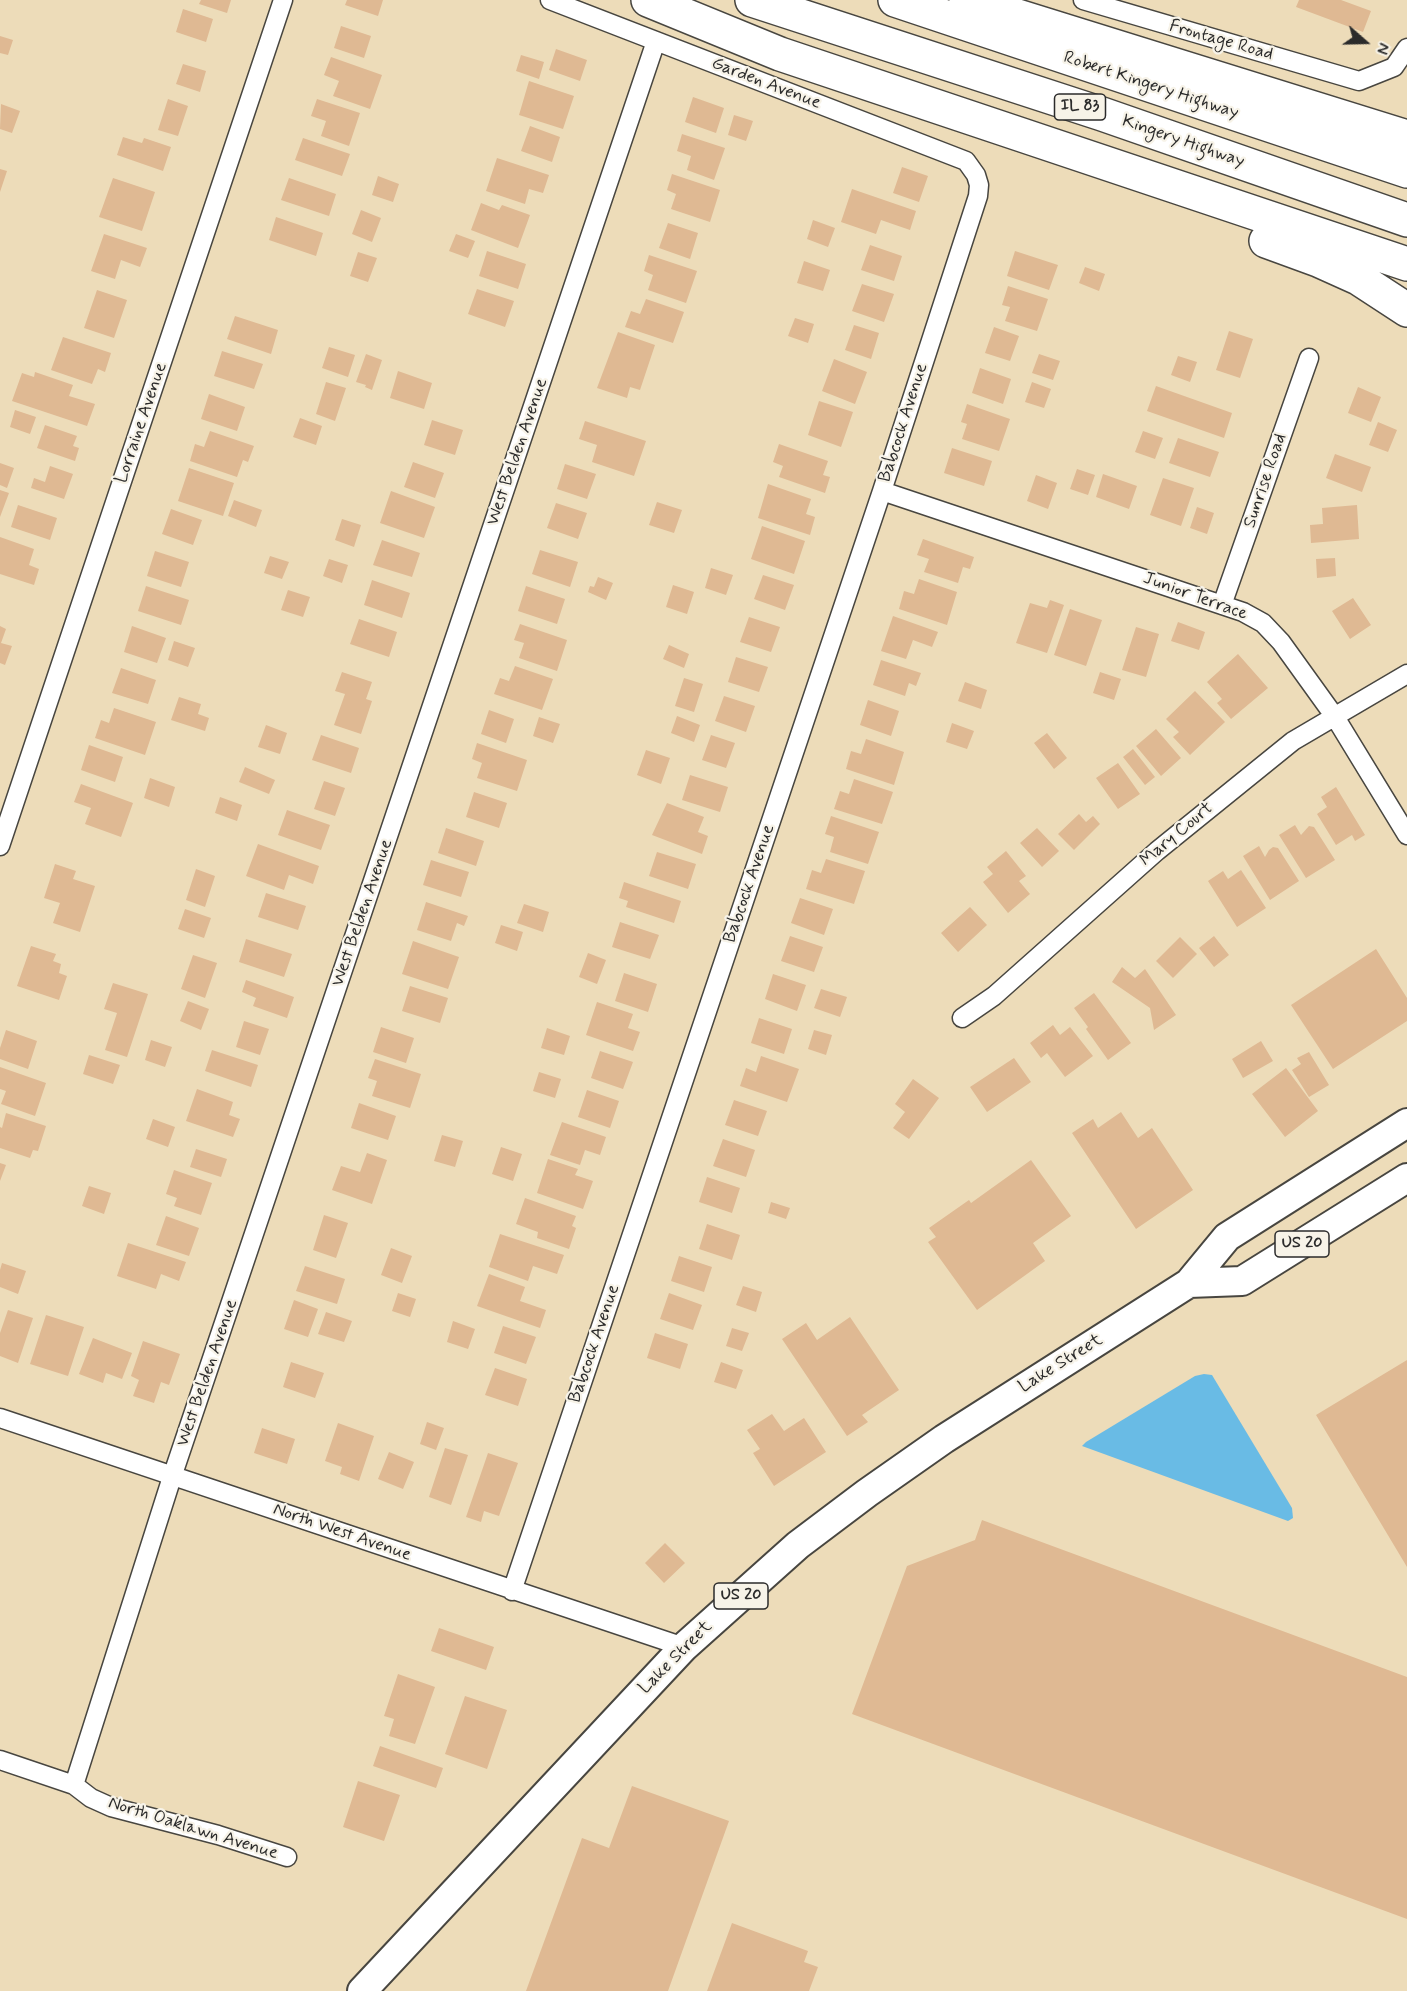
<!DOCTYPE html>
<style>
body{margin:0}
#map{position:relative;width:1407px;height:1991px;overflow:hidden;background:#eddcb9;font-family:Mynerve,sans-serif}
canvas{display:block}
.north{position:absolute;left:1335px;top:12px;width:60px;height:60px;-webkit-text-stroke:4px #f7f3e8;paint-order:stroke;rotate:110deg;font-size:16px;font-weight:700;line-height:24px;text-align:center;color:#2b2b2b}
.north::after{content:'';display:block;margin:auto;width:21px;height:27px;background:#2b2b2b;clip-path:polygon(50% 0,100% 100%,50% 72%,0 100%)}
</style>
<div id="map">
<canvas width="1407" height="1991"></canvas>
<div class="north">N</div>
</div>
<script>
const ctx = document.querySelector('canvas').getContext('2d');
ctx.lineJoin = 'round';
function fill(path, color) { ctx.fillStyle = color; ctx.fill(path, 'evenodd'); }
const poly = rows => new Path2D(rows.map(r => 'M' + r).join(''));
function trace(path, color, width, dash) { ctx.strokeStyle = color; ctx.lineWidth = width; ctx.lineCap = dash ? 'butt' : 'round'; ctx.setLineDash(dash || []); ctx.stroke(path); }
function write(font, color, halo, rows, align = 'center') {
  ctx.font = font + ' Mynerve,sans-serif'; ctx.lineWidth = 4.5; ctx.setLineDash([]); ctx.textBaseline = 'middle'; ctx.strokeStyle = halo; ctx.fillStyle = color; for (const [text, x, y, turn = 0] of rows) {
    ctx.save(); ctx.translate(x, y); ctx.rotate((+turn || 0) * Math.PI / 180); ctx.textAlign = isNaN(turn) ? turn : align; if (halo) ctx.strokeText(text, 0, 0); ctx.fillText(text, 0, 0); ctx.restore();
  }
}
fill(poly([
 [1204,1374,1212,1375,1292,1508,1293,1518,1288,1521,1082,1446,1086,1442,1195,1376]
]), '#69bbe5');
fill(poly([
 [201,0,231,0,227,13,199,4],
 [347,0,383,0,378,16,345,5],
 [1299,0,1341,0,1371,11,1363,32,1296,7],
 [183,9,213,19,206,42,176,32],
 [341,26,371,36,364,58,334,48],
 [0,36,13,40,8,55,0,53],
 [556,49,587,60,580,81,549,70],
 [521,55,544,62,539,79,516,71],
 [331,57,382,75,370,109,333,96,339,81,324,75],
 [183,64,206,71,200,92,176,84],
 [529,81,574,96,563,129,519,115],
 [693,97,724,108,716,133,685,122],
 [168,99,188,106,178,136,158,130],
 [317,99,360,113,349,146,321,136,326,121,311,116],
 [1,104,20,111,12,133,0,129],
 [734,115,753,121,746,141,728,135],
 [530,126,560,137,552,162,521,151],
 [682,134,725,148,714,180,687,170,691,156,677,151],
 [123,137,142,143,144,138,171,147,163,171,117,155],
 [303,138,350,154,342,176,295,160],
 [497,158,549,175,543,193,529,189,525,204,486,191],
 [902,167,928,176,919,202,893,193],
 [0,169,7,171,0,192],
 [672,174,720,190,710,222,671,209,676,194,667,190],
 [378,176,399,184,393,202,372,195],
 [113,178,155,192,142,231,99,217],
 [289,178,336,194,329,216,281,200],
 [852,189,916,211,910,230,881,220,876,234,841,222],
 [481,203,499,210,502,205,530,215,518,248,471,230],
 [361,210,381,218,372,242,352,234],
 [276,217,323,233,316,256,269,240],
 [813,220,835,228,828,247,807,239],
 [668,223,698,233,690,259,659,248],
 [104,234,147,248,140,267,121,260,115,279,91,271],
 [456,234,475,241,468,258,449,251],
 [870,245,902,256,894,281,861,270],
 [487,251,526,264,518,289,479,276],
 [1015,251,1058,265,1049,290,1007,276],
 [358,252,377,258,368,282,350,276],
 [649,255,697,271,686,303,648,290,653,275,644,271],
 [804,261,830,270,823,291,797,283],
 [1085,267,1105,274,1099,291,1079,283],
 [862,284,894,294,884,322,852,311],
 [1008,286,1048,299,1037,331,1005,321,1010,307,1002,305],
 [477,289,514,301,505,327,468,314],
 [97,290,127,300,114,338,84,328],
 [646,299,684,312,673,343,625,327,631,311,640,314],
 [235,316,278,330,271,354,227,339],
 [795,318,814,324,808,343,788,336],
 [854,325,879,333,871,359,845,350],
 [994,327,1019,336,1010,361,985,353],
 [1229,331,1253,339,1240,378,1216,370],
 [618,332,655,345,640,390,630,387,627,398,597,388],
 [63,337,111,353,105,372,98,369,92,384,51,370],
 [329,347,355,355,348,377,322,368],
 [222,351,263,364,254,389,214,376],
 [366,354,382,360,372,390,365,387,366,385,356,382],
 [1039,354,1060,361,1053,380,1032,373],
 [1178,356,1197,362,1190,382,1171,375],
 [834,359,867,372,855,404,822,391],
 [980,368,1011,379,1003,404,972,393],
 [398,371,432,383,424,409,390,398],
 [35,372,73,385,69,396,95,404,87,426,12,401,22,373,34,377],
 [326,382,346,388,335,421,316,414],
 [1032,382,1051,389,1044,408,1025,402],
 [1156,386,1232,413,1224,438,1147,411],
 [1358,387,1381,397,1371,422,1348,413],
 [209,394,245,407,237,431,201,419],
 [819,401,853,412,841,447,808,435],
 [967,404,1010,419,999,451,962,439,967,424,961,422],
 [15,410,36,417,30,434,10,427],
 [300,418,322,426,316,445,293,437],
 [432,420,463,430,455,455,424,445],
 [585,421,646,441,634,476,592,462,597,445,579,439],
 [1378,422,1397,430,1388,452,1369,445],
 [45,425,77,436,73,446,79,448,75,461,37,448],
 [210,431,254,446,248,462,243,460,237,477,190,461,195,444,204,447],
 [1143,431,1163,438,1155,459,1135,452],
 [1178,438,1219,452,1210,477,1169,463],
 [779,444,828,461,823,475,830,477,825,493,779,477,783,466,773,462],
 [952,448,992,461,984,486,944,473],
 [1335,454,1371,467,1362,492,1326,478],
 [413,462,444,473,435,498,404,487],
 [0,463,14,468,7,488,0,485],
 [565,464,596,474,587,499,557,489],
 [50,466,73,474,64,499,31,488,34,478,45,482],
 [189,468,234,483,223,516,178,501],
 [1077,469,1095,475,1088,495,1070,489],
 [1103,474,1137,486,1129,509,1096,497],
 [1036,475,1057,483,1048,509,1027,501],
 [1163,478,1194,488,1181,526,1150,515],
 [768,484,811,499,806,514,815,517,810,535,758,518],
 [0,490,9,493,0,517],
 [391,491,435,507,424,538,380,523],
 [234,500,262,510,256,527,228,516],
 [657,502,682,510,674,533,649,525],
 [556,503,587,513,578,539,547,528],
 [18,505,57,518,50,540,11,527],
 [1357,505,1359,539,1311,543,1310,525,1323,524,1322,508],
 [1197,507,1214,513,1207,534,1190,528],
 [171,509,202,520,193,545,162,534],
 [342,519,361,525,354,547,335,540],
 [762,526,805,541,794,574,751,559],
 [0,537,34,549,29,565,39,569,34,585,0,574],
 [923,539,974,557,970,569,963,567,958,583,924,572,929,559,917,555],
 [382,540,420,553,412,577,373,565],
 [540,550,578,562,570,587,532,574],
 [155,551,189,562,181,587,147,576],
 [270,556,289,562,282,579,264,573],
 [1335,558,1336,576,1317,578,1316,559],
 [329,559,348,565,342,583,323,576],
 [711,568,733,575,726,595,705,588],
 [763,575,794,585,785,610,754,599],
 [598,577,613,583,606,600,588,592,590,586,594,587],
 [919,579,957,592,947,625,899,609,904,591,914,594],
 [372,580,410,593,402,618,364,605],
 [673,585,694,592,687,614,666,607],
 [146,586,189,600,181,625,138,611],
 [526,586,565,599,557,624,518,611],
 [288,590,310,597,303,617,281,610],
 [1353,598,1371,625,1350,639,1332,611],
 [1050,600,1064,605,1047,653,1016,643,1030,603,1047,608],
 [1070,609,1102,620,1086,666,1054,655],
 [893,616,938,632,932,647,913,640,906,659,881,651],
 [749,617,780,627,771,652,740,642],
 [359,619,397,632,389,657,350,644],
 [1178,622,1205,632,1199,650,1171,641],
 [520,624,567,640,557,671,519,658,524,643,514,640],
 [0,626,6,629,1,643,12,646,5,665,0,663],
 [132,626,166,638,157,663,124,652],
 [1136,627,1159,634,1146,677,1122,670],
 [174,641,195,648,188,667,168,660],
 [669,645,689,654,684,668,663,659],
 [1238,654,1268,688,1231,719,1217,703,1222,699,1207,682],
 [736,657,768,667,759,692,728,682],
 [881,660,921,673,916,686,909,683,905,696,873,685],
 [515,666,553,679,542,710,494,694,500,678,509,681],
 [121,668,156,680,148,704,112,693],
 [342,672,372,682,366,699,372,701,361,734,334,725,345,694,335,691],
 [1100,672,1121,679,1114,700,1093,693],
 [684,678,703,684,694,712,675,706],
 [965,682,987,690,981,709,958,701],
 [1195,691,1225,722,1190,755,1173,737,1179,732,1166,719],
 [724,696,755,706,746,732,715,721],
 [179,697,201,704,198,714,209,718,205,731,171,720],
 [868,700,899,711,891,736,860,725],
 [114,708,156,722,145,755,95,738,101,720,109,723],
 [489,710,514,719,506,743,481,734],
 [677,716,700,725,694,742,671,733],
 [539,717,560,724,553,743,533,736],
 [952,723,974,731,967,749,946,742],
 [266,725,287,733,280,754,258,747],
 [1156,729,1181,758,1161,776,1136,746],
 [1047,733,1067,758,1054,769,1034,743],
 [321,735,359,748,351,773,312,760],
 [711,735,735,743,726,768,702,760],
 [866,739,904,752,894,785,846,769,851,751,861,754],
 [477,743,527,760,517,791,477,778,482,763,472,759],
 [89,745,123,757,115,782,81,770],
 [1133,749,1155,777,1145,785,1123,757],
 [646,750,670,758,661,784,637,775],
 [1118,763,1140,794,1118,809,1096,778],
 [245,767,275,780,269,794,239,782],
 [690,775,728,787,720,812,682,800],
 [150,778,175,787,169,807,144,798],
 [854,779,893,792,882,824,834,809,840,791,849,794],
 [324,781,345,788,335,816,314,809],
 [81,784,133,803,121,837,85,824,91,808,74,802],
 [1336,787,1365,835,1355,841,1352,835,1336,845,1317,814,1327,807,1321,797],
 [474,792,507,803,499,828,466,817],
 [220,797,242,805,237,821,215,813],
 [667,803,704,817,698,832,708,836,702,854,652,835],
 [287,810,330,825,321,850,278,835],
 [1079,814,1086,822,1093,816,1100,824,1074,850,1058,834],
 [831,816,879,832,868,864,830,852,834,837,825,834],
 [1295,825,1301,835,1309,826,1314,827,1335,860,1306,878,1279,835],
 [446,828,484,841,476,866,438,853],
 [1037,828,1059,851,1042,867,1020,843],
 [258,844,319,866,313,884,289,875,284,890,246,876],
 [1259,846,1265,857,1269,850,1273,847,1278,848,1299,881,1270,900,1243,856],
 [1006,851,1026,876,1019,881,1030,894,1008,913,983,882,993,874,987,867],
 [657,852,696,864,688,889,649,876],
 [826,859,865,871,854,904,806,889,812,870,821,873],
 [431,860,469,872,461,897,423,885],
 [55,864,76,871,73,879,95,886,80,932,53,923,60,903,44,898],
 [196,869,215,876,205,907,186,900],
 [1241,870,1266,908,1237,927,1208,881,1223,871,1228,879],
 [624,882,681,901,674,923,626,907,628,901,619,898],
 [266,893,306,906,298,930,258,917],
 [800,898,833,909,824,935,791,923],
 [426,902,468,916,464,926,457,923,451,941,417,930],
 [524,904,549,912,543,932,517,923],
 [970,907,987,925,958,952,941,933],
 [185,909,211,918,204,938,178,929],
 [620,922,659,935,650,959,612,947],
 [501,925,523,932,517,951,495,943],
 [790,936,823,947,814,972,781,961],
 [1214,936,1229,955,1214,967,1199,948],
 [1180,937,1197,954,1173,978,1156,961],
 [246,939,292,954,284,977,239,962],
 [413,941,459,957,448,989,402,974],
 [31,946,56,954,53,961,61,964,59,973,67,976,59,1000,17,986],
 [1376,949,1407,998,1407,1021,1333,1069,1291,1005],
 [588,953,606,960,597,984,579,977],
 [193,955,217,963,205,998,181,989],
 [1122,967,1135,978,1145,969,1176,1015,1154,1030,1150,1008,1112,982],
 [624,973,657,984,648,1012,615,1001],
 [773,974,806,985,797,1011,765,999],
 [246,980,294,997,287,1018,253,1006,256,998,242,992],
 [113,983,148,994,127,1057,105,1050,117,1013,104,1009],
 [410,986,448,998,440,1023,402,1011],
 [821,989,847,997,840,1017,814,1008],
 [1094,993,1131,1043,1108,1060,1086,1029,1088,1027,1074,1008],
 [188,1001,209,1009,201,1030,180,1021],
 [597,1002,633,1014,628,1028,640,1032,633,1051,586,1035],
 [759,1018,792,1029,784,1054,751,1043],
 [244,1021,269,1029,260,1055,236,1047],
 [1053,1025,1060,1035,1070,1027,1093,1056,1065,1077,1047,1053,1041,1058,1030,1043],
 [381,1027,414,1038,406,1063,373,1052],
 [547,1028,570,1036,564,1055,541,1048],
 [6,1030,37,1041,28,1069,0,1059,0,1048],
 [814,1030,832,1035,826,1055,808,1049],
 [151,1040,172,1047,165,1067,145,1060],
 [1261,1041,1273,1061,1243,1078,1232,1059],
 [212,1050,258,1065,251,1087,205,1071],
 [600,1051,633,1062,623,1089,591,1078],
 [1309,1052,1329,1085,1309,1097,1292,1070,1301,1064,1297,1058],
 [89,1055,120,1065,113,1084,83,1074],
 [761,1056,799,1069,787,1102,740,1086,746,1068,756,1072],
 [1014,1058,1031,1082,987,1112,970,1087],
 [375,1059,421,1074,410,1108,372,1096,377,1081,368,1078],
 [0,1067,46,1083,35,1116,1,1104,6,1091,0,1089],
 [1286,1068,1318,1111,1285,1137,1252,1094],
 [539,1072,561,1079,555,1098,533,1091],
 [913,1079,939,1098,909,1139,893,1128,905,1112,895,1104],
 [197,1089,233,1102,229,1115,240,1119,233,1137,186,1121],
 [587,1090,619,1101,610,1128,578,1117],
 [734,1100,767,1111,758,1136,725,1125],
 [359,1103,396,1116,388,1140,351,1128],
 [1121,1112,1138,1138,1152,1128,1193,1190,1136,1229,1072,1133,1093,1119,1098,1128],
 [6,1113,46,1126,38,1151,33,1150,30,1158,0,1148,0,1127,2,1128],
 [153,1119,175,1127,168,1147,146,1139],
 [562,1122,606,1137,600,1155,585,1150,580,1165,550,1155],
 [442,1135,463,1141,455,1167,434,1161],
 [723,1139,755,1150,746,1177,713,1166],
 [501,1147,522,1154,513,1181,492,1174],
 [196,1149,227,1159,221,1177,190,1167],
 [367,1153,387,1160,372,1204,332,1190,341,1166,360,1172],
 [548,1159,578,1169,575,1175,593,1181,583,1209,537,1193],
 [1031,1160,1071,1216,1033,1243,1045,1261,977,1310,928,1242,936,1237,929,1228,969,1200,971,1203],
 [0,1163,6,1165,0,1181],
 [174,1170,212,1183,201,1215,174,1206,177,1198,166,1194],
 [707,1177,740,1188,732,1213,699,1202],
 [89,1186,111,1193,104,1214,82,1206],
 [525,1198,576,1216,572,1226,576,1228,569,1249,537,1238,538,1232,516,1224],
 [771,1202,790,1208,786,1219,768,1213],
 [324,1215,348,1223,336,1258,313,1250],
 [166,1216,199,1228,189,1256,156,1245],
 [707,1224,740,1235,732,1260,699,1249],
 [500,1234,564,1255,557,1274,533,1266,528,1281,489,1267],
 [128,1243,186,1262,179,1281,161,1274,156,1289,117,1276],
 [391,1248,412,1256,402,1283,381,1275],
 [679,1256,712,1267,704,1292,671,1281],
 [2,1263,26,1271,18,1294,0,1287,0,1270],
 [305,1266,345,1279,337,1304,296,1291],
 [489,1274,525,1287,520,1301,546,1310,540,1328,477,1306],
 [743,1286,762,1292,756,1312,736,1305],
 [398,1293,416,1299,410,1317,392,1311],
 [669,1293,702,1305,693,1330,660,1319],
 [294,1300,318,1309,308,1337,284,1329],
 [8,1310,33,1318,18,1363,0,1356,0,1333],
 [326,1312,352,1321,344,1342,318,1334],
 [46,1315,84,1327,68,1376,30,1364],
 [850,1317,899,1390,862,1415,868,1422,847,1436,782,1339,806,1323,817,1340],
 [453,1321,475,1329,468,1349,447,1342],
 [503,1326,536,1337,526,1364,494,1353],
 [732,1328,749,1333,742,1351,726,1346],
 [655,1333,688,1344,680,1369,647,1358],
 [93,1338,132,1353,122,1379,106,1373,103,1383,79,1374],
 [143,1341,180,1354,169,1385,161,1382,154,1403,133,1396,139,1380,131,1376],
 [1407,1360,1407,1567,1316,1415],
 [291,1362,324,1373,315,1398,283,1387],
 [721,1362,743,1370,736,1389,714,1382],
 [495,1368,527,1379,518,1406,485,1395],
 [772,1414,784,1431,804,1418,826,1452,774,1486,753,1453,760,1449,747,1430],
 [427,1422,444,1428,436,1450,420,1444],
 [338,1423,374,1436,359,1481,340,1474,342,1467,325,1461],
 [262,1428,295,1439,287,1464,254,1453],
 [445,1448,468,1455,451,1505,429,1497],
 [389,1452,414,1462,403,1489,378,1479],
 [488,1453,518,1463,499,1516,484,1511,481,1522,466,1517],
 [982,1520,1407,1677,1407,1919,852,1714,907,1566,975,1540],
 [665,1543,685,1563,664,1583,645,1563],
 [439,1628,494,1647,486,1670,431,1651],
 [398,1674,435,1687,415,1744,389,1736,394,1719,384,1716],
 [465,1696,507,1710,487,1769,445,1754],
 [380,1746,443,1768,436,1788,373,1766],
 [358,1781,400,1795,384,1841,343,1827],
 [632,1786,729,1821,668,1991,526,1991,582,1838,609,1848],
 [732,1923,808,1951,804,1962,818,1967,809,1991,707,1991]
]), '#dfb993');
const street = poly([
 [1083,0,1359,81,1394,67,1407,48],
 [882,491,1243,612,1263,623,1281,642,1335,717,1407,835],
 [1222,605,1309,358],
 [0,846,283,0],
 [962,1018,994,996,1157,851,1293,741,1407,674],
 [0,1418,684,1647],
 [512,1591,882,491,978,196,979,185,976,175,966,161,550,0],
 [0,1760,74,1785,91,1798,111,1807,218,1835,287,1857],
 [74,1785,172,1477,656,41]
]);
const primary = poly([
 [1189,1283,1242,1281,1407,1178],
 [362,1991,684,1647,798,1545,867,1493,944,1439,1189,1283,1227,1237,1407,1123]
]);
const highway = poly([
 [648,0,780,54,1407,264],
 [752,0,1102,114,1407,220],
 [895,0,1407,171],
 [966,0,1407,137],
 [1266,241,1318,260,1358,278,1407,310]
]);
trace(street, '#484640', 21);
trace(primary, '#484640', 32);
trace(highway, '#484640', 36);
trace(street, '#fff', 18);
trace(primary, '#fff', 28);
trace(highway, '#fff', 33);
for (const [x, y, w] of [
 [1080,107,51],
 [1302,1244,54],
 [741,1596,54]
]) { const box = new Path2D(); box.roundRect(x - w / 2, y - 13, w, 26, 4.5); ctx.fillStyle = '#f7f3e8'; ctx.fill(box); trace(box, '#2b2b2b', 1.5); }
write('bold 16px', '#2b2b2b', null, [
 ["IL 83",1080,107],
 ["US 20",1302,1244],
 ["US 20",741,1596]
]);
write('18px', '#2b2b2b', '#f7f3e8', [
 ["Frontage Road",1221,41,16],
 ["Garden Avenue",766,84,21],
 ["Robert Kingery Highway",1151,86,18],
 ["Kingery Highway",1183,142,19],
 ["Lorraine Avenue",142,423,-71],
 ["Babcock Avenue",904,423,-72],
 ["West Belden Avenue",518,452,-71],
 ["Sunrise Road",1266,481,-71],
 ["Junior Terrace",1195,597,20],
 ["Mary Court",1177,835,-40],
 ["Babcock Avenue",750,884,-71],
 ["West Belden Avenue",363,913,-71],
 ["Babcock Avenue",595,1344,-71],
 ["Lake Street",1061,1364,-32],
 ["West Belden Avenue",208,1373,-71],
 ["North West Avenue",342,1533,19],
 ["Lake Street",676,1658,-45],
 ["North Oaklawn Avenue",193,1829,17]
]);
</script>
